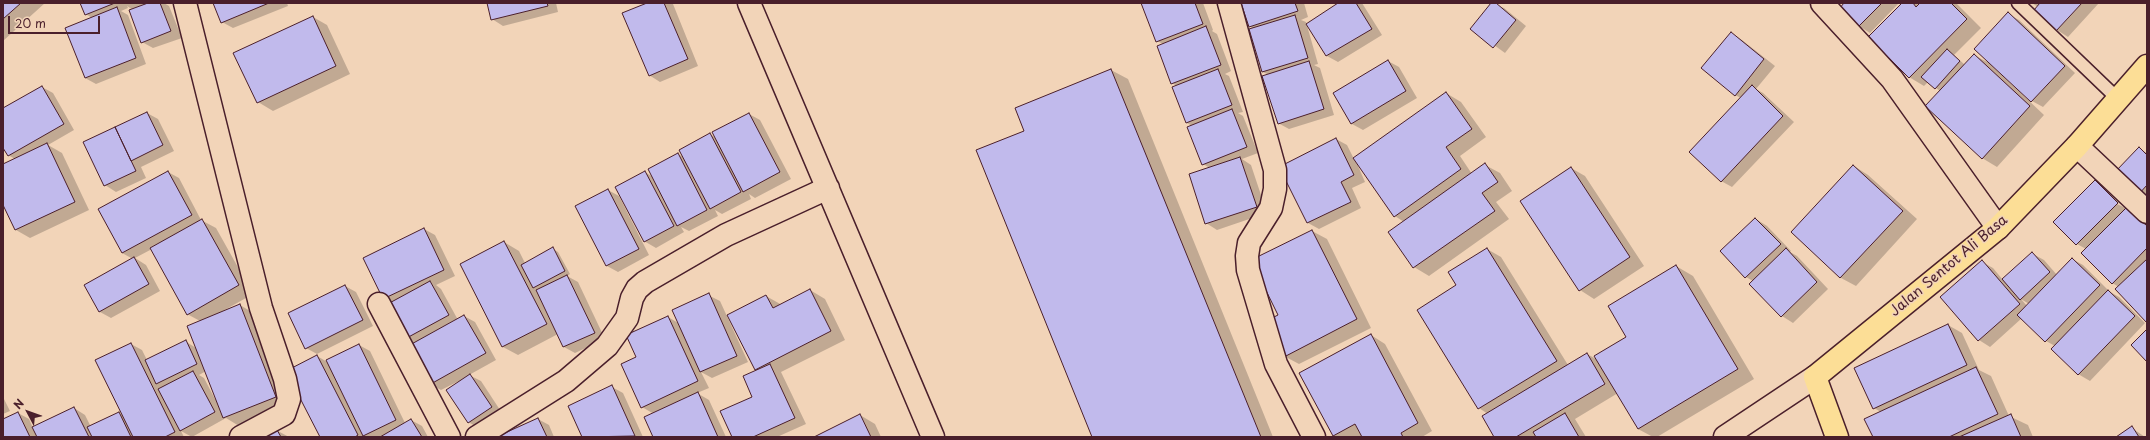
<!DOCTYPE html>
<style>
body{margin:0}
#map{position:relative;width:2150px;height:440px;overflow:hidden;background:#f2d4b8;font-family:"Playpen Sans",sans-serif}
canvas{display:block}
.frame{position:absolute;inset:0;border:4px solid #4a1f2b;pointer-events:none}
.north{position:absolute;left:8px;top:392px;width:40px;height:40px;-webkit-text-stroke:3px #f2d4b8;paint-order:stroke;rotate:311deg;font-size:11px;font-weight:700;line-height:16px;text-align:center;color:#4a1f2b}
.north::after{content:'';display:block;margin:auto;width:14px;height:18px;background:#4a1f2b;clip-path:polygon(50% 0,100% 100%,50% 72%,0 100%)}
.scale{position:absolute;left:8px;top:16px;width:92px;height:18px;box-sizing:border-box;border:2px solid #4a1f2b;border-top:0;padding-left:5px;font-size:12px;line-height:14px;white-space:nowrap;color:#4a1f2b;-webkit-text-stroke:3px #f2d4b8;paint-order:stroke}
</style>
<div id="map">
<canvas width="2150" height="440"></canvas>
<div class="frame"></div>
<div class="north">N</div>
<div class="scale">20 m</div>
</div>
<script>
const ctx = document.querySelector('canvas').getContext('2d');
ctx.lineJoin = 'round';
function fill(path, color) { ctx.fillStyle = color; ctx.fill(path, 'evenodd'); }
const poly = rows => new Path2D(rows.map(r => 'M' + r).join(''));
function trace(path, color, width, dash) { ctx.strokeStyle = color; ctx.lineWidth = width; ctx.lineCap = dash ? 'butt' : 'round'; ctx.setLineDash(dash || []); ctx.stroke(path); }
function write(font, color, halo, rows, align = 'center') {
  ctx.font = font + ' "Playpen Sans",sans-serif'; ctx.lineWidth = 3; ctx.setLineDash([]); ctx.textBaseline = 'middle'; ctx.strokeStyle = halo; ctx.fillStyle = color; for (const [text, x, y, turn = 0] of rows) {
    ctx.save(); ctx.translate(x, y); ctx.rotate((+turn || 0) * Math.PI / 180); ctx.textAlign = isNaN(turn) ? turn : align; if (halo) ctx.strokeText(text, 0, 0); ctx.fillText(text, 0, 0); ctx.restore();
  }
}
fill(poly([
 [3,3,45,3,3,41],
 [81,3,164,3,169,6,182,38,153,48,142,42,133,10,127,6,128,8,121,11,128,15,146,64,96,84,85,78,92,18,86,14],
 [214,3,287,3,288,6,233,28,222,22],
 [488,3,556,3,558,12,503,26,492,19],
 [649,3,673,4,698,66,660,82,649,75],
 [1142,3,1203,3,1213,30,1212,31,1217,34,1231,71,1225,74,1229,76,1243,112,1238,113,1243,116,1258,153,1242,159,1251,165,1267,213,1217,230,1206,223,1210,168,1203,164,1192,126,1187,123,1173,88,1177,86,1172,83,1163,44,1157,41],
 [1242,3,1304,3,1308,17,1301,20,1306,22,1318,64,1314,65,1320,68,1334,115,1289,129,1278,123,1269,75,1263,72,1250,30,1254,29,1249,26],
 [1340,3,1362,3,1382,35,1338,62,1327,56,1307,24],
 [1492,3,1504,8,1526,26,1505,53,1472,29],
 [1845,3,1899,3,1870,33,1859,26,1840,9],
 [1903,3,1915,3,1919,5,1921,3,1956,3,1981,28,1954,55,1965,65,1974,55,1989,63,2044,115,1997,167,1982,158,1940,91,1928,82,1924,86,1909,77],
 [2032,3,2099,3,2068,37,2057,30,2035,10,2038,7],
 [2008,14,2019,20,2075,73,2043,107,2032,101,1976,49],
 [313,17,327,25,350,74,273,111,258,102],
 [1731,33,1742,40,1775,66,1756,89,1763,93,1794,122,1732,187,1721,181,1741,98,1735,95],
 [1388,61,1399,67,1417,98,1363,130,1352,124,1334,93],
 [1111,70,1128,79,1273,437,1093,437],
 [42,87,53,93,74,130,48,145,62,153,89,210,30,238,16,230,3,203,3,165,15,159,8,155,3,146,3,109],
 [1446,93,1461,102,1486,137,1460,156,1472,174,1485,165,1500,173,1512,191,1496,202,1509,219,1429,276,1414,267,1404,222,1395,216,1355,159,1365,182,1352,188,1361,208,1319,229,1308,223,1280,167,1336,139,1347,145,1354,159],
 [147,113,158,119,174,151,141,167,146,178,116,192,105,185],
 [749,114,760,120,791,179,755,198,749,194,751,199,722,214,715,210,718,216,689,231,681,227,684,232,656,248,644,241,645,172,653,177,678,154,685,158,710,134,716,138],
 [2139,149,2147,153,2147,207,2138,194],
 [1854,166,1868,175,1917,219,1856,286,1841,278,1792,232],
 [1571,168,1585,176,1644,266,1594,299,1580,290],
 [168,172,179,178,201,220,216,228,253,294,223,311,240,305,255,314,290,405,239,426,226,418,192,437,181,431,184,437,3,437,3,420,18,413,29,419,33,428,74,408,85,415,91,427,119,413,124,416,131,344,142,350,147,360,185,341,196,348,200,321,187,314,152,249,135,258,146,265,160,291,111,318,100,312,85,285,133,259,122,253],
 [206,371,216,398,215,399,204,378,199,375],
 [2095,181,2106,188,2124,206,2114,200,2113,202,2138,214,2147,223,2147,321,2119,287,2112,283,2086,249,2077,244],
 [608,190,619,196,649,255,618,272,607,266,577,206],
 [1756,219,1767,226,1791,251,1790,252,1797,256,1828,289,1793,323,1782,316,1753,281,1746,277],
 [424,229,435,235,455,276,436,285,441,289,458,320,464,316,475,322,496,360,469,375,481,381,502,413,479,428,468,422,459,381,441,390,430,384,403,339,392,303,384,299],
 [1312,231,1327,239,1371,328,1299,364,1284,356,1280,316],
 [504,242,519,251,525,263,553,249,558,252,570,274,567,276,578,282,605,339,575,353,564,347,558,334,518,355,503,347,461,264],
 [1487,249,1501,257,1568,365,1587,354,1598,360,1627,337,1676,266,1693,276,1754,379,1657,437,1653,437,1638,429,1618,393,1575,419,1586,437,1496,437,1488,414,1479,408,1419,310,1458,285],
 [2033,254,2044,260,2057,275,2072,259,2083,265,2110,292,2119,297,2145,323,2090,381,2078,374,2055,346,2046,341,2022,318,1990,347,1979,340,1942,297,1982,262,1993,268,2003,280],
 [2021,299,2029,304,2027,306],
 [345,286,356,292,373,326,317,354,306,348],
 [810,290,825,299,845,340,781,372,806,424,777,437,733,437,754,397,758,371,756,369,766,296,782,305],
 [708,295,720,301,748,362,712,378,701,372,709,388,697,393,709,400,726,437,654,437,654,414,642,407,638,357,668,317,680,324],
 [1948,325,1962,333,1979,370,1991,376,2009,416,2028,425,2033,437,1874,437,1881,412,1874,408],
 [1371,335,1385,344,1432,431,1422,437,1337,437,1333,435],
 [359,345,370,351,405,423,411,420,422,426,428,437,321,437,317,356,329,363,328,361],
 [612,387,623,393,643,437,583,437,569,407],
 [3,397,10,411,3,414],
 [860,415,875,424,881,437,816,437],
 [538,419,549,425,554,437,499,437],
 [2132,428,2145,437,2118,437],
 [276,430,289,437,263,437]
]), '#0003');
const building = poly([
 [3,3,21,3,3,19,3,3],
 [80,3,115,3,85,15,80,3],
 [148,3,160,3,171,31,141,43,129,10,148,3],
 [213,3,269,3,221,23,213,3],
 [487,3,547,3,548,6,491,20,487,3],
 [647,3,664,3,688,59,649,76,622,13,647,3],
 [1141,3,1195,3,1203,24,1156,42,1141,3],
 [1241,3,1295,3,1298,11,1249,27,1241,3],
 [1338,3,1356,3,1372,29,1326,56,1306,24,1338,3],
 [1491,3,1496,3,1516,20,1493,48,1470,29,1491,3],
 [1844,3,1882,3,1858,27,1839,9,1844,3],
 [1902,3,1913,3,1916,7,1920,3,1951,3,1967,19,1909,78,1868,37,1902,3],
 [2040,3,2082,3,2056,31,2034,10,2040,3],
 [117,7,136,58,85,78,65,28,117,7],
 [2008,12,2065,66,2031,102,1974,49,2008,12],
 [1295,15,1308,58,1262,72,1249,29,1295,15],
 [313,16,336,66,257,103,233,53,313,16],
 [1206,26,1221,65,1171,84,1157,46,1206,26],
 [1731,32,1764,59,1735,96,1701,68,1731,32],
 [1947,49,1960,61,1935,89,1921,77,1947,49],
 [1974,54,2030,106,1982,159,1925,106,1974,54],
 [1388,60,1406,91,1351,124,1333,93,1388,60],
 [1309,61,1324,109,1278,124,1262,76,1309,61],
 [1111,69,1261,437,1092,437,976,150,1024,131,1015,108,1111,69],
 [1218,69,1232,105,1186,123,1172,87,1218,69],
 [1752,85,1783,116,1721,182,1689,152,1752,85],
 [42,86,64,124,8,156,3,148,3,108,42,86],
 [1446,92,1472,129,1446,147,1461,169,1394,217,1353,158,1446,92],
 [1232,109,1247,147,1202,165,1187,127,1232,109],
 [147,112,163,145,131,161,115,127,147,112],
 [749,113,780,172,743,192,712,132,749,113],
 [115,127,136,171,104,186,83,142,115,127],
 [710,133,741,192,710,209,679,150,710,133],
 [1336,138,1354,175,1341,182,1351,202,1307,223,1279,167,1336,138],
 [47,143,75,202,15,230,3,205,3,164,47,143],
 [2139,147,2147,155,2147,185,2138,195,2115,172,2139,147],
 [678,153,707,210,677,226,648,169,678,153],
 [1240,157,1257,207,1205,224,1189,174,1240,157],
 [1485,163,1498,182,1482,193,1495,211,1413,268,1388,232,1485,163],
 [1853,165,1903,211,1840,278,1791,232,1853,165],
 [1571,167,1630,257,1579,291,1520,201,1571,167],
 [168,171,192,215,122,253,98,209,168,171],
 [645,171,674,226,644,242,615,187,645,171],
 [2095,180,2118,203,2076,245,2053,222,2095,180],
 [608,189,639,249,606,266,575,206,608,189],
 [2127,207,2147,226,2147,248,2112,284,2081,253,2127,207],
 [1755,218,1781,244,1745,278,1720,251,1755,218],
 [202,219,239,285,187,315,150,248,202,219],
 [424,228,444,270,383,299,363,258,424,228],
 [1312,230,1357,319,1284,357,1266,321,1278,315,1251,260,1312,230],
 [504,241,547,324,502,347,460,264,504,241],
 [553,247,565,271,533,288,521,265,553,247],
 [1487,248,1557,361,1478,409,1417,310,1456,285,1448,272,1487,248],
 [1786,248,1817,282,1781,317,1749,284,1786,248],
 [2032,252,2050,272,2020,300,2002,279,2032,252],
 [134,257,149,284,99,312,84,285,134,257],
 [2072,258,2100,285,2045,342,2017,315,2072,258],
 [2147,259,2147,323,2115,289,2147,259],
 [1982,260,2020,304,1978,341,1940,297,1982,260],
 [1676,265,1738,369,1638,429,1594,356,1626,337,1608,306,1676,265],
 [567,275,595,333,563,347,536,290,567,275],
 [430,281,449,315,403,340,384,306,430,281],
 [345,285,363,320,305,349,288,313,345,285],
 [810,289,831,331,755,370,727,315,766,295,773,308,810,289],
 [2108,290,2135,316,2078,375,2051,349,2108,290],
 [709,293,737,356,700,372,672,310,709,293],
 [240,304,276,397,223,418,187,326,240,304],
 [464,315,486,353,429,385,408,346,464,315],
 [668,316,698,381,641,408,621,364,636,357,626,335,668,316],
 [1948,324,1967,365,1873,409,1854,368,1948,324],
 [2147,329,2147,362,2131,345,2147,329],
 [1371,334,1418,423,1401,433,1403,437,1362,437,1355,424,1333,436,1299,373,1371,334],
 [186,340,197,364,156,384,145,360,186,340],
 [131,343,175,432,165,437,133,437,95,360,131,343],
 [359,344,396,420,363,436,326,360,359,344],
 [1587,353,1605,384,1516,437,1494,437,1482,416,1587,353],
 [317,355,358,435,355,437,320,437,286,371,317,355],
 [770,364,795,418,753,437,732,437,720,411,752,397,743,376,770,364],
 [1976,367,1998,414,1949,437,1873,437,1864,419,1976,367],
 [193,371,215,412,180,431,158,389,193,371],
 [470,374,492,407,468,423,446,390,470,374],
 [612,385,635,436,582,437,568,406,612,385],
 [698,392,718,437,653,437,644,417,698,392],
 [74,407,89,437,37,437,32,427,74,407],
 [18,412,30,437,3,437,3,419,18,412],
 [119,412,131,437,92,437,87,427,119,412],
 [1565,413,1579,437,1536,437,1533,432,1565,413],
 [860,414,871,437,814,437,860,414],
 [2011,414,2021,437,1959,437,2011,414],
 [538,418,547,437,496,437,538,418],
 [411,419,422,437,380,437,411,419],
 [2132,426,2139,437,2116,437,2132,426],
 [276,428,281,437,261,437,276,428]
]);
fill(building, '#c1baec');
trace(building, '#4a1f2b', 1);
const service = poly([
 [2018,3,2119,100]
]);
const minor = poly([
 [185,3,261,308,285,379,289,399,284,414,241,437],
 [749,3,933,437],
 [1229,3,1275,170,1275,189,1271,208,1249,243,1247,256,1248,270,1276,364,1314,437],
 [1822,3,1892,79,1998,228],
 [2077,146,2147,212],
 [379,304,449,437],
 [477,437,566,381,607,346,627,318,632,298,637,289,645,282,726,235,828,188]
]);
const secondary = poly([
 [1725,437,1815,377]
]);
const trunk = poly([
 [1837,437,1815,377,1998,228,2077,146,2147,66]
]);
trace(service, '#4a1f2b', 15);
trace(minor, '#4a1f2b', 25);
trace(secondary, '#4a1f2b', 25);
trace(trunk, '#4a1f2b', 25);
trace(service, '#f2d4b8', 12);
trace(minor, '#f2d4b8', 22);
trace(secondary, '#f2d4b8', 22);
trace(trunk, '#fcde96', 22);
write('14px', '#4a1f2b', '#f2d4b8', [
 ["Jalan Sentot Ali Basa",1949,266,-40]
]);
</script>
